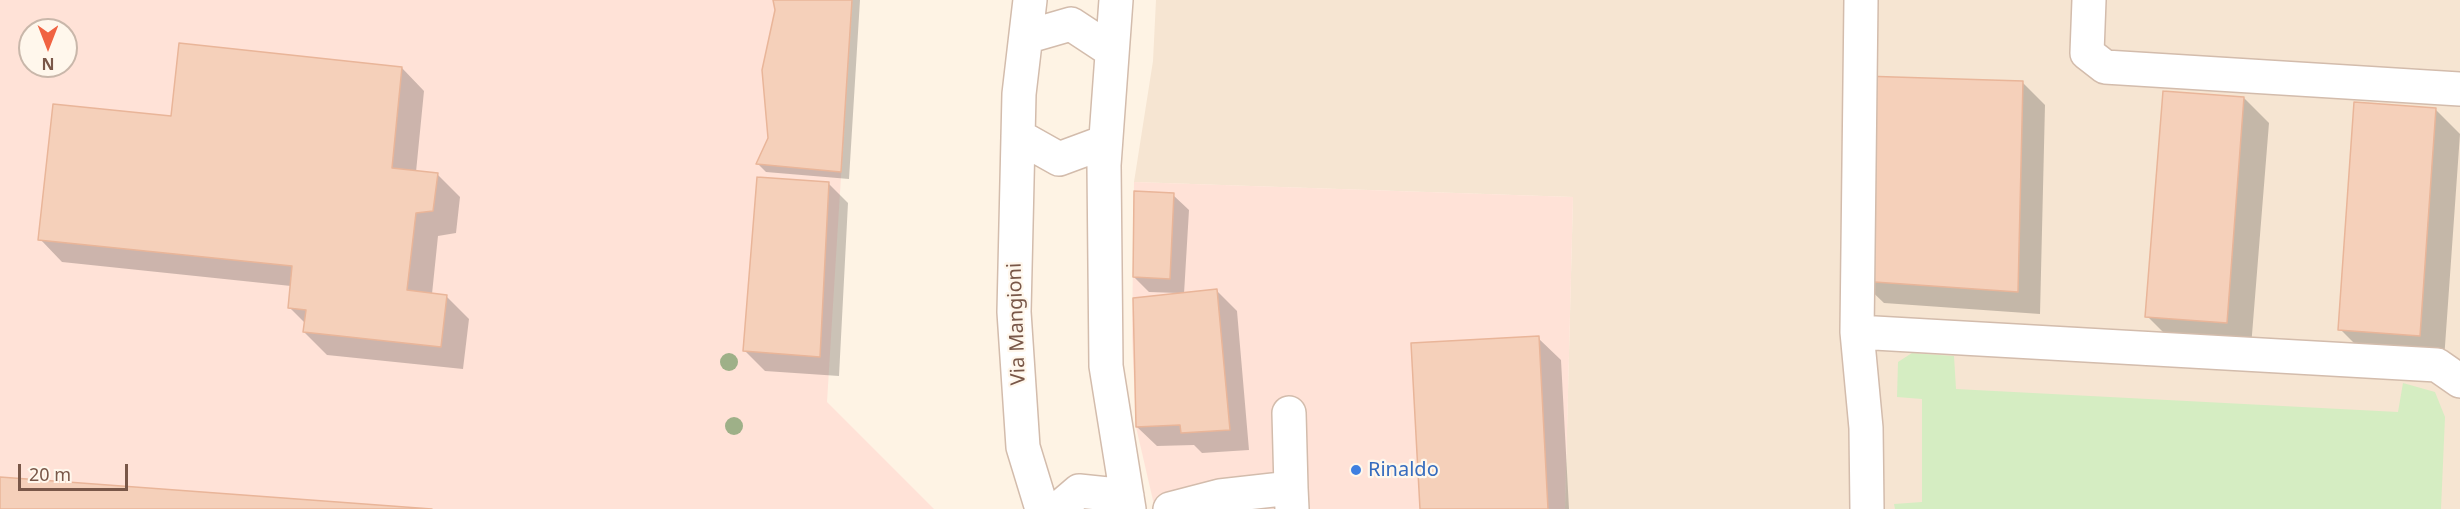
<!DOCTYPE html>
<style>
body{margin:0}
#map{position:relative;width:2460px;height:509px;overflow:hidden;background:#fef3e4;font-family:"Noto Sans",sans-serif}
canvas{display:block}
.north{position:absolute;left:18px;top:18px;width:60px;height:60px;box-sizing:border-box;background:#fff7ec;border:2px solid #c9b7aa;border-radius:50%;rotate:180deg;font-size:16px;font-weight:700;line-height:24px;text-align:center;color:#795748}
.north::after{content:'';display:block;margin:auto;width:21px;height:27px;background:#f06241;clip-path:polygon(50% 0,100% 100%,50% 72%,0 100%)}
.scale{position:absolute;left:18px;top:464px;width:110px;height:27px;box-sizing:border-box;border:3px solid #795748;border-top:0;padding-left:8px;font-size:18px;line-height:21px;white-space:nowrap;color:#795748;-webkit-text-stroke:4px #fff7ec;paint-order:stroke}
</style>
<div id="map">
<canvas width="2460" height="509"></canvas>
<div class="north">N</div>
<div class="scale">20 m</div>
</div>
<script>
const ctx = document.querySelector('canvas').getContext('2d');
ctx.lineJoin = 'round';
function fill(path, color) { ctx.fillStyle = color; ctx.fill(path, 'evenodd'); }
const poly = rows => new Path2D(rows.map(r => 'M' + r).join(''));
function trace(path, color, width, dash) { ctx.strokeStyle = color; ctx.lineWidth = width; ctx.lineCap = dash ? 'butt' : 'round'; ctx.setLineDash(dash || []); ctx.stroke(path); }
function write(font, color, halo, rows, align = 'center') {
  ctx.font = font + ' "Noto Sans",sans-serif'; ctx.lineWidth = 4.5; ctx.setLineDash([]); ctx.textBaseline = 'middle'; ctx.strokeStyle = halo; ctx.fillStyle = color; for (const [text, x, y, turn = 0] of rows) {
    ctx.save(); ctx.translate(x, y); ctx.rotate((+turn || 0) * Math.PI / 180); ctx.textAlign = isNaN(turn) ? turn : align; if (halo) ctx.strokeText(text, 0, 0); ctx.fillText(text, 0, 0); ctx.restore();
  }
}
fill(poly([
 [1156,0,2460,0,2460,509,1565,509,1573,197,1134,182,1153,61]
]), '#f6e5d2');
fill(poly([
 [0,0,852,0,827,402,934,509,0,509],
 [30,30,66,30,66,66,30,66],
 [1134,182,1573,197,1565,509,1155,509,1136,427,1132,336]
]), '#ffe2d7');
fill(poly([
 [1912,353,1954,356,1956,389,2398,412,2403,383,2435,392,2445,417,2441,509,1895,509,1894,504,1922,502,1922,399,1897,397,1898,362]
]), '#d5edc2');
fill(poly([
 [775,0,860,0,849,179,766,172,758,164,769,138,777,10],
 [402,68,424,91,416,172,437,174,460,197,456,233,438,236,432,294,446,296,469,319,463,369,327,355,304,332,306,324,289,307,291,286,62,262,40,239,172,118],
 [2022,82,2045,105,2040,314,1884,303,1861,281],
 [2244,98,2269,123,2251,347,2172,341,2147,316],
 [2435,109,2460,134,2444,360,2365,354,2340,329],
 [828,183,848,203,839,376,765,371,745,351],
 [1173,195,1189,210,1184,294,1217,291,1237,311,1249,450,1202,453,1194,445,1157,446,1137,427,1178,295,1178,293,1149,292,1134,277],
 [1538,338,1561,360,1569,509,1421,509]
]), '#0003');
const building = poly([
 [773,0,852,0,841,172,756,164,768,138,762,70,775,10,773,0],
 [179,43,402,67,392,168,438,173,433,211,416,213,407,290,447,295,441,347,303,332,306,310,288,308,292,266,38,240,53,104,171,116,179,43],
 [1862,76,2023,81,2018,292,1860,281,1862,76],
 [2163,91,2244,97,2227,323,2145,317,2163,91],
 [2354,102,2436,108,2420,336,2338,330,2354,102],
 [757,177,829,182,820,357,743,351,757,177],
 [1134,191,1174,193,1170,279,1133,277,1134,191],
 [1217,289,1230,430,1181,433,1180,425,1136,427,1133,298,1217,289],
 [1539,336,1548,509,1420,509,1411,343,1539,336],
 [0,477,432,509,0,509,0,477]
]);
fill(building, '#f5d0ba');
trace(building, '#e9b599', 1.5);
const minor = poly([
 [1030,0,1019,94,1014,312,1023,447,1042,509],
 [1116,0,1104,165,1106,366,1129,509],
 [2089,0,2087,53,2105,67,2460,89],
 [1026,37,1071,24,1112,51],
 [1018,136,1059,159,1105,142],
 [1857,332,1861,0],
 [1289,413,1291,488],
 [1058,509,1079,491,1127,496],
 [1170,509,1220,496,1291,488,1292,509],
 [1867,509,1866,428,1857,332,2437,365,2460,381]
]);
trace(minor, '#d3bcac', 36);
trace(minor, '#fff', 33);
ctx.fillStyle = '#9eb088';
for (const [x, y] of [
 [729,362],
 [734,426]
]) { ctx.beginPath(); ctx.arc(x, y, 9, 0, 2 * Math.PI); ctx.fill(); }
for (const [x, y, r, color] of [
 [1356,470,6,"#3f7fe0"]
]) { const dot = new Path2D(); dot.arc(x, y, r, 0, 2 * Math.PI); ctx.fillStyle = color; ctx.fill(dot); trace(dot, '#fff7ec', 2); }
write('20px', '#795748', '#fff7ec', [
 ["Via Mangioni",1017,324,-92]
]);
write('20px', '#366cbe', '#fff7ec', [
 ["Rinaldo",1368,470]
], 'left');
</script>
